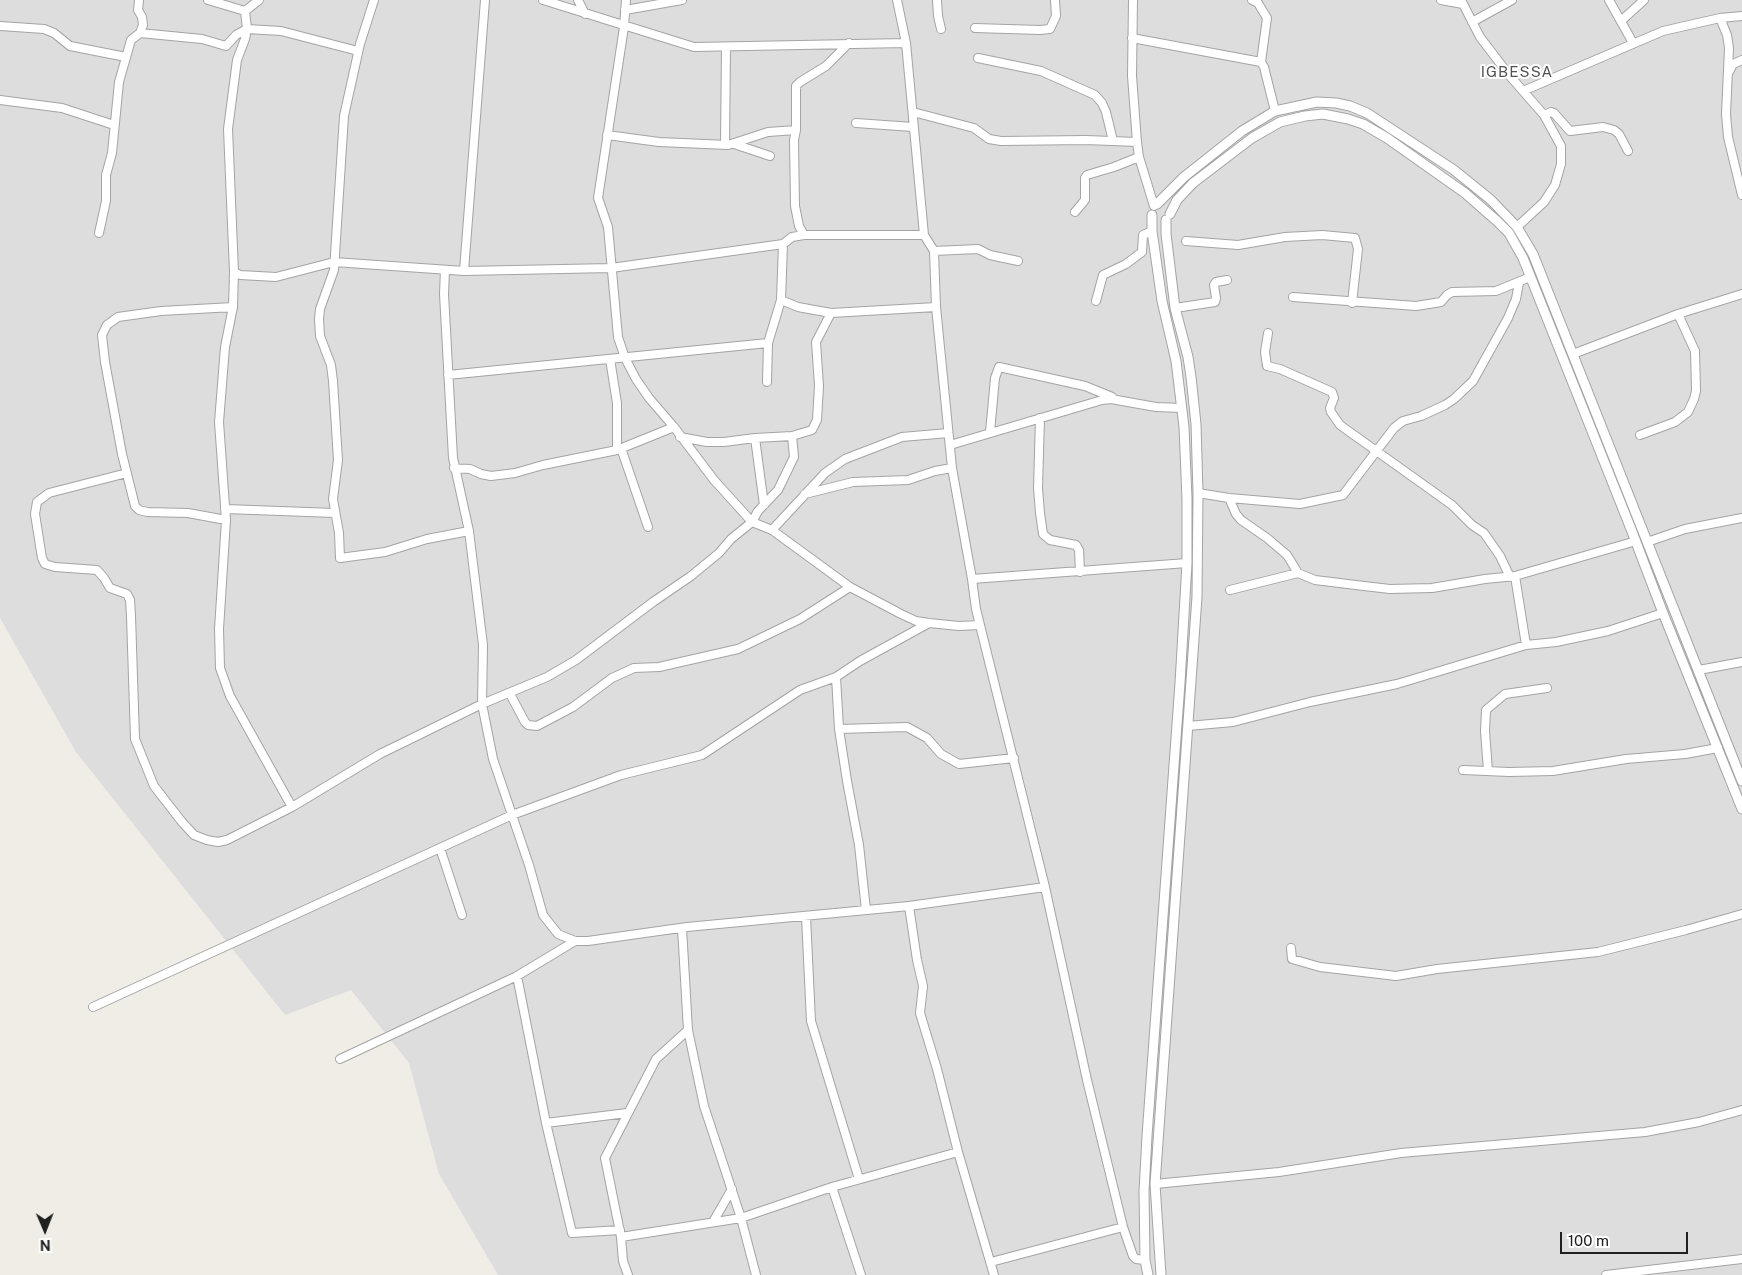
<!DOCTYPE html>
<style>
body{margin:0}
#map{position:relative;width:1742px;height:1275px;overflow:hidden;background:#f0ece6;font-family:"Public Sans",sans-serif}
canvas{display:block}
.north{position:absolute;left:20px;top:1205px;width:50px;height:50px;-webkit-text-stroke:4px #fff;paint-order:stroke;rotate:179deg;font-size:14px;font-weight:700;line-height:20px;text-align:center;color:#202020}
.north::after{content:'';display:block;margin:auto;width:18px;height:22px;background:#202020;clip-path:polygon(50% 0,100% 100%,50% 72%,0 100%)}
.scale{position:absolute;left:1560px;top:1232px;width:128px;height:22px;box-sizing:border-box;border:2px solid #202020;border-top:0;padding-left:6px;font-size:15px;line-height:18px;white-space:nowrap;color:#202020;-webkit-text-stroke:4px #fff;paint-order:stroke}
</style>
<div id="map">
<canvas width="1742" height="1275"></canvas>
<div class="north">N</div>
<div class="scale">100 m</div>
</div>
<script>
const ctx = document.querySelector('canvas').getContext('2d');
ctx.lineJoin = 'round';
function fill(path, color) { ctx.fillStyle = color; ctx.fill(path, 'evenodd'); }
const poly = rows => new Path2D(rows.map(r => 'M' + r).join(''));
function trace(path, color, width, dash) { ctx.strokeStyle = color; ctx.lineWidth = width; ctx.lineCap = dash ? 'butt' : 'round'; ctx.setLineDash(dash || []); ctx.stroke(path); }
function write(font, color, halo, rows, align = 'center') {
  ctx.font = font + ' "Public Sans",sans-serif'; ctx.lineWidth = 4; ctx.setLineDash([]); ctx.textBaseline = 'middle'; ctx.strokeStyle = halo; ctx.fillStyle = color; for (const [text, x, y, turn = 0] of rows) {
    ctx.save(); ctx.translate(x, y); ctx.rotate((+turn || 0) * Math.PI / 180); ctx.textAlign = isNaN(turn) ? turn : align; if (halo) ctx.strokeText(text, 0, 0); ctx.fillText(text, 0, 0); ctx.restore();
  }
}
fill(poly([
 [0,0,1742,0,1742,1275,498,1275,439,1174,409,1063,351,990,285,1015,76,752,0,618]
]), '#dedddd');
const minor = poly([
 [208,0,245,11],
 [259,0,245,11,247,29,245,39,237,60,228,129,234,272,233,307,225,347,219,422,226,520,219,629,220,668,230,696,292,807],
 [374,0,360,44,344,116,334,270,320,309,319,319,320,336,331,365,333,381,338,460,333,499,339,533,340,558,385,552,427,539,469,531],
 [543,0,694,47,906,43],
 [578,0,585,14],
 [626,0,624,27,598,198,608,227,618,337,625,358,636,379,649,398,674,427,714,480,752,522,772,530,850,587,901,614,916,621,929,623,959,626,980,625],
 [897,0,906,43,924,235,934,251,936,307,952,468,972,579,976,609,1045,887,1087,1080,1123,1227,1133,1256,1136,1259,1145,1260],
 [937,0,938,16,941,29],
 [1133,0,1132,76,1137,142,1139,157,1154,206],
 [1252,0,1258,3,1267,18,1261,62,1264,67,1275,111],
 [1441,0,1463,4],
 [1461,0,1480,37,1509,75,1544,115,1561,146,1561,164,1555,185,1544,202,1517,227],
 [1609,0,1633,43],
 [625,10,682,0],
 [1720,18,1727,35,1729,48,1726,114,1728,137,1742,195],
 [1621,21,1644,0],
 [1472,22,1512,0],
 [0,26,44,29,54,33,70,46,126,57],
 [975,28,1040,30,1050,29,1056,16,1055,0],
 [140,33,202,39,226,46,236,35,247,29,281,31,358,51],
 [1132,38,1261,62],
 [978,58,1041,71,1095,95,1102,103,1106,112,1113,141],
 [1729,72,1733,64,1742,60],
 [1523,91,1663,31,1720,18,1742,16],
 [0,100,62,108,114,125],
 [913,112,974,128,989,139,1001,141,1086,140,1137,142],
 [1544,115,1551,112,1554,113,1570,131,1603,127,1614,130,1619,134,1628,151],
 [856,123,913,127],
 [607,135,659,142,728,145,768,132,796,130],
 [734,144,770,156],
 [725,145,726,47],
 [1075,212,1085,200,1085,178,1087,175,1114,167,1139,157],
 [99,233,106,201,106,175,112,153,119,82,131,40,140,33,143,25,142,17,138,10,139,0],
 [804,235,799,226,795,206,794,140,796,130,796,86,800,82,826,66,849,43],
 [1186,241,1238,245,1285,237,1322,235,1355,238,1358,249,1352,303],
 [934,251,978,249,990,255,1018,261],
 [445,270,444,294,453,458,469,531,483,645,482,704,493,759,529,865,543,915,558,934,575,941,588,941,687,927,909,906,1045,887],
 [464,271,485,0],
 [234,272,240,275,276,277,334,262,464,271,611,268,783,244,792,237,804,235,924,235],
 [1293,297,1416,306,1441,302,1447,295,1452,292,1496,291,1530,277],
 [781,300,798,307,831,313,936,307],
 [1096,301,1103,275,1126,264,1142,252,1143,235,1152,231],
 [1175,308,1215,302,1216,298,1214,285,1216,282,1227,280],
 [1268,333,1265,352,1267,366,1280,369,1332,392,1334,398,1330,408,1331,412,1340,425,1452,505,1472,525,1484,533,1500,556,1510,577],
 [1573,354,1678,314,1742,294],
 [610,359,617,403,617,450],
 [448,375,768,343],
 [767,382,768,343,781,300,783,244],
 [1040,418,1038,488,1040,513,1043,534,1050,540,1076,545,1079,550,1080,572],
 [990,432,995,378,999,367,1085,386,1112,397,1111,399],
 [1640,435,1675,422,1688,412,1694,399,1696,391,1695,351,1678,314],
 [680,437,707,442,724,442,755,438,792,436,812,430,817,420,819,386,816,342,831,313],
 [755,438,764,505],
 [950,445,1102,400,1111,399,1156,407,1182,408],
 [621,448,648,527],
 [454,468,470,469,481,474,491,476,515,473,543,465,617,450,674,427],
 [127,473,49,493,37,502,35,514,42,558,45,564,55,567,97,570,104,578,110,588,127,594,130,600,131,616,135,739,154,786,182,822,194,835,207,840,218,842,227,840,292,807,380,754,482,704,547,677,576,660,653,602,691,576,719,553,731,539,752,522,758,511,778,490,794,457,792,436],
 [1198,493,1229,498,1300,504,1343,495,1394,428,1403,421,1421,416,1445,405,1454,399,1473,381,1508,318,1516,299,1519,283],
 [805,494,853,482,908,480,935,471,952,468],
 [1229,498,1236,514,1241,520,1267,538,1287,555,1298,573,1315,580,1364,586,1390,589,1432,588,1485,579,1515,576,1636,541],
 [225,509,335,513],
 [226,520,188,513,147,512,139,510,135,506,122,454,105,362,102,335,107,325,118,317,161,311,233,307],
 [772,530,825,473,845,459,902,437,948,433],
 [1647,542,1685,529,1742,518],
 [1515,576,1526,645],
 [972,579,1187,563],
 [1230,590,1298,573],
 [1699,670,1742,662],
 [836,677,839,729,847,781,859,845,866,910],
 [510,694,525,722,528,725,537,726,573,707,612,678,634,668,659,667,738,649,800,619,850,587],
 [1188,726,1233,722,1310,702,1397,684,1526,645,1556,642,1608,631,1663,613],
 [839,729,907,727,927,738,941,754,959,764,1014,758],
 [1463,770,1509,772,1553,771,1626,759,1685,754,1718,748],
 [1488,771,1485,731,1486,710,1505,694,1547,688],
 [440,848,462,915],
 [909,906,917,960,923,986,920,1013,937,1069,958,1152,994,1275],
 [806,917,811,1021,859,1179],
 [682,928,688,1030,704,1106,741,1218,756,1275],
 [1291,948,1292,959,1320,967,1396,976,1437,969,1598,952,1686,930,1742,914],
 [517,976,546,1123,572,1233,620,1230],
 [93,1007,512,815,621,775,702,755,800,690,836,677,860,661,929,623],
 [340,1059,517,976,575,941],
 [546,1123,627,1113],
 [1155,1184,1279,1172,1401,1153,1645,1132,1699,1122,1742,1110],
 [832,1187,861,1275],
 [713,1222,732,1189],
 [621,1237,741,1218,832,1187,958,1152],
 [991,1262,1123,1227],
 [628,1275,623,1261,621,1237,605,1158,656,1059,688,1030],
 [1606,1275,1742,1259]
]);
const tertiary = poly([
 [1157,204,1184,177,1242,131,1275,111,1317,102,1336,103,1350,106,1367,113,1454,170,1491,200,1517,227,1533,254,1742,781],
 [1170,214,1177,200,1193,183,1252,138,1280,122,1305,116,1323,114,1348,119,1363,124,1387,138,1465,193,1497,221,1509,233,1523,258,1631,529,1663,613,1742,809],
 [1148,1275,1145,1260,1144,1191,1147,1136,1180,683,1187,563,1187,499,1184,427,1176,361,1162,301,1152,231,1152,215],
 [1161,1275,1155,1184,1197,597,1198,493,1196,424,1191,377,1188,357,1175,308,1166,234,1166,220]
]);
trace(minor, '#a4a4a4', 10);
trace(tertiary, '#a4a4a4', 11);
trace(minor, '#fff', 8);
trace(tertiary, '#fff', 9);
ctx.letterSpacing = '1px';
write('15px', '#535353', '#fff', [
 ["IGBESSA",1517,72]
]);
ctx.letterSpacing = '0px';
</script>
